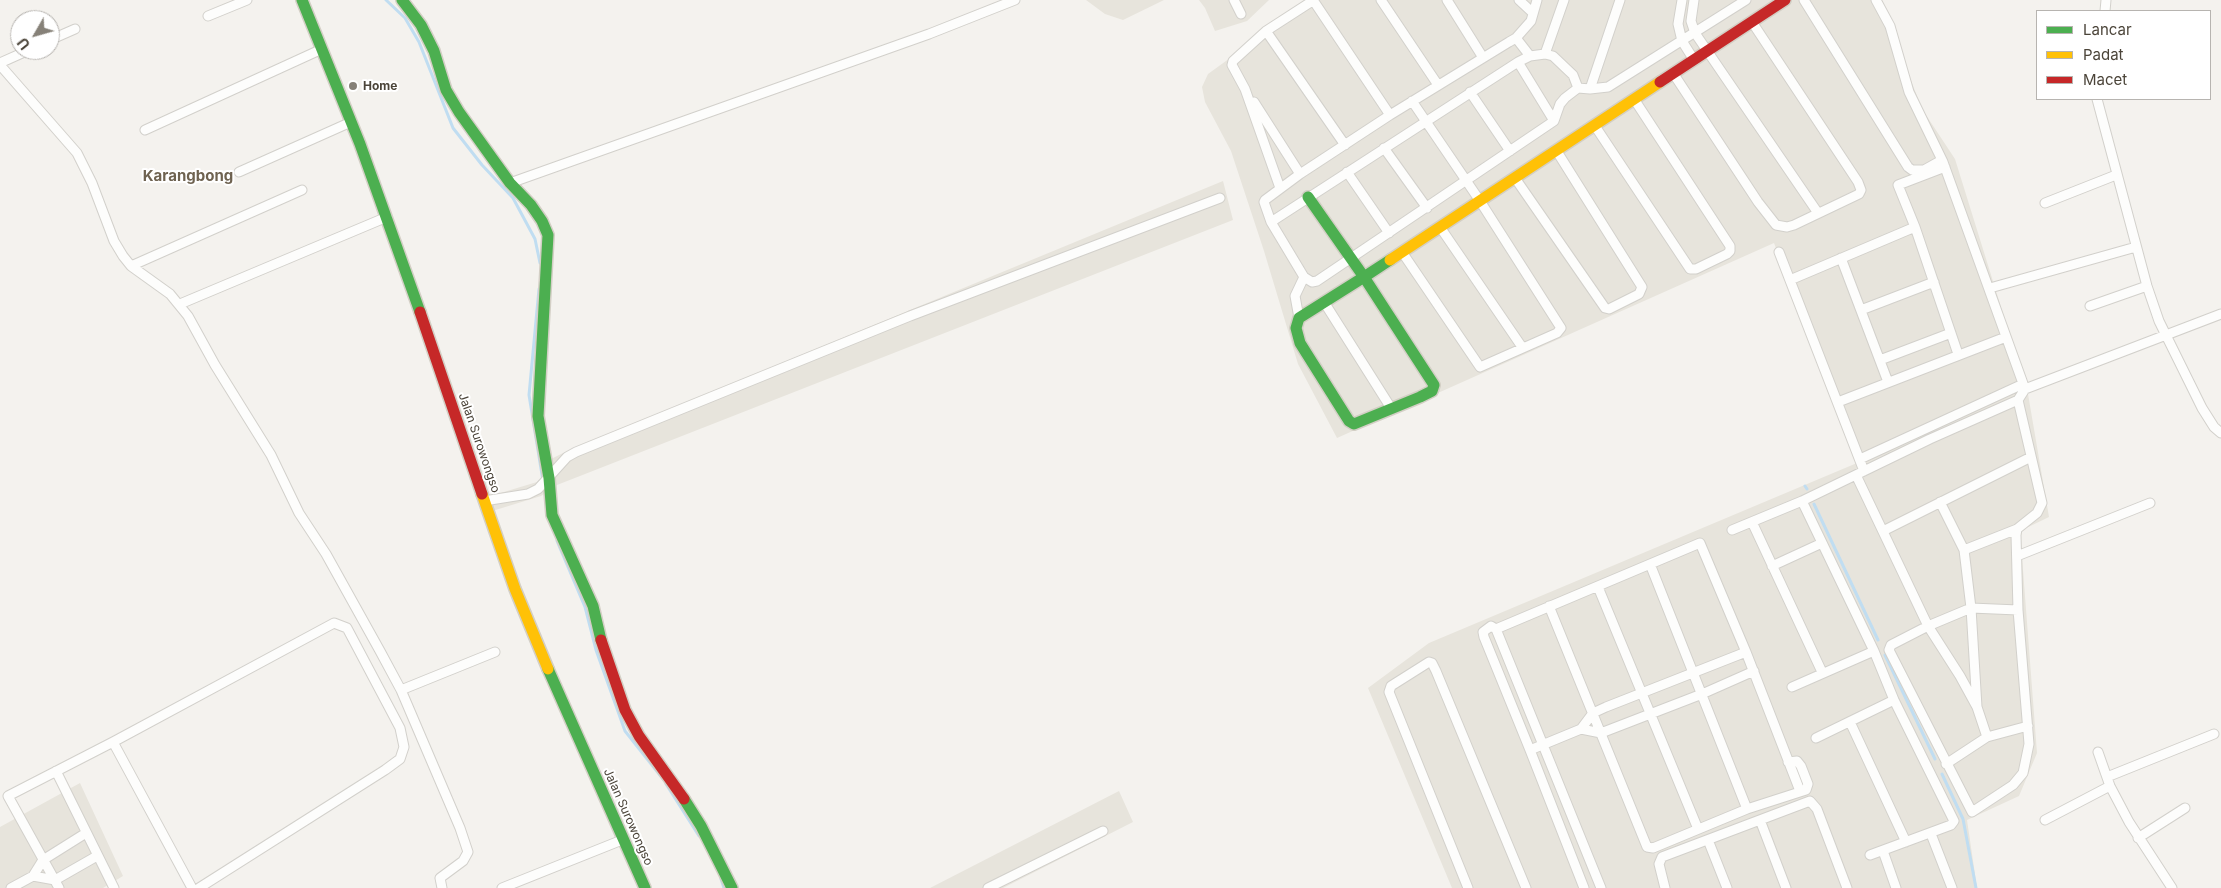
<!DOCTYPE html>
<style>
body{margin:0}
#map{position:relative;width:2221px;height:888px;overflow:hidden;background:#f4f2ee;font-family:Inter,sans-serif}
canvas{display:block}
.legend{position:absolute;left:2036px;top:10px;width:175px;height:90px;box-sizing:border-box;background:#fff;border:1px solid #b7b4b0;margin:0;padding:6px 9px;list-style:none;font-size:15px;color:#4b4439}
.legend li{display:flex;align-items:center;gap:10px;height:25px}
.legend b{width:25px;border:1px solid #b7b4b0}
.north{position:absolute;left:10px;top:10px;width:50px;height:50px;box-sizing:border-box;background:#fff;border:1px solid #b7b4b0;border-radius:50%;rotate:232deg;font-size:14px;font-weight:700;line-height:20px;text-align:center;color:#4b4439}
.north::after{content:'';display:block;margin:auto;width:18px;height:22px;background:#868178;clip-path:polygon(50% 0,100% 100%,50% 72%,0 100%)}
</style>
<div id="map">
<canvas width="2221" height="888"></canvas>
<ul class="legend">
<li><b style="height:6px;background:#4caf50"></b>Lancar</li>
<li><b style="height:6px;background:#ffc107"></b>Padat</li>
<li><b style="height:6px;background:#c62828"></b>Macet</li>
</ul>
<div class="north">U</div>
</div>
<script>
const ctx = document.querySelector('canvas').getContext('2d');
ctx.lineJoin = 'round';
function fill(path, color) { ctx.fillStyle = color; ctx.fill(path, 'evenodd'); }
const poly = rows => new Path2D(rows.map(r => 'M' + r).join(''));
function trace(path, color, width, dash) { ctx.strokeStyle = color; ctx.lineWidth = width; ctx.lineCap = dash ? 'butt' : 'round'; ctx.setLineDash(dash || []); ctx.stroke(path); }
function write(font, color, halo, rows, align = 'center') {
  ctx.font = font + ' Inter,sans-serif'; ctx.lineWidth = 4; ctx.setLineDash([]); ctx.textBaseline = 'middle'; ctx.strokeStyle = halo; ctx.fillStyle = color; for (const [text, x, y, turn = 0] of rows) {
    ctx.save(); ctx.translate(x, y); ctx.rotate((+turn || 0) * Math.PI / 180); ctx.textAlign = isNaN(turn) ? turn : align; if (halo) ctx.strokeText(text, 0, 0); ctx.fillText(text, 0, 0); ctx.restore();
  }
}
fill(poly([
 [1086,0,1164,0,1123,20,1105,14],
 [1199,0,1269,0,1247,21,1215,31,1205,8],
 [1310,0,1880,0,1922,109,1955,159,2028,394,2049,517,2020,531,2037,753,2019,796,1967,820,1977,888,1452,888,1368,688,1429,643,1857,463,1774,243,1337,438,1298,364,1264,251,1231,151,1205,102,1202,87,1208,74],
 [1223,181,1233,220,557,485,541,496,489,512,484,498,537,482,545,474,543,463,561,454],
 [80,783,123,876,103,888,0,888,0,827],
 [1119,791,1133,822,1003,888,930,888]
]), '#e7e4dc');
trace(poly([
 [386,0,405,18,419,42,453,128,482,165,513,198,535,239,540,263],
 [539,289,529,395,543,481],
 [1805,486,1807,489],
 [1814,504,1878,640],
 [557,541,585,607,596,650,625,731,663,779],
 [1885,655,1935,759],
 [1942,774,1963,819,1976,888],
 [666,784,699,836],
 [721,879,724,888]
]), '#c0ddf1', 3);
const street = poly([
 [1234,0,1241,14],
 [1313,0,1390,115],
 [1381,0,1438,85],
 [1447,0,1482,56],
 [1519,0,1533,13],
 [1682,0,1678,24,1682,41,1694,60],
 [1694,0,1691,21,1695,33,1818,213],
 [1804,0,1908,167,1912,170,1924,170,1942,160],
 [1876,0,1890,26,1909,92,1943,162,2025,389],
 [2105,11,2106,0],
 [208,16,247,0],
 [1266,31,1345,145],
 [1516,38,1531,21,1537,0],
 [50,40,75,29],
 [1545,54,1564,0],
 [1530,56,1516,38,1509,42,1390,115,1300,174,1265,200,1264,202,1271,222,1304,277,1312,282,1317,281,1554,121,1560,104,1565,98,1578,88,1590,89,1620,0],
 [1518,62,1554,121],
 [0,63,29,50],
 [0,65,77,153,92,183,114,241,123,256,131,266,170,294,188,316,215,365,271,455,299,513,326,554,380,651,401,690,460,828,468,852,463,861,440,878,442,888],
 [1673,73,1758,202,1776,225,1787,227,1794,225,1859,194,1861,190,1858,182,1752,22],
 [1590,89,1608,87,1746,0],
 [1470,92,1510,151],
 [2097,99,2147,286,2159,321,2202,408,2214,427,2221,433],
 [1254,102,1300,174],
 [1595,126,1690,269,1696,269,1727,254,1730,251,1730,246,1634,99],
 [145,130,322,49],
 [1384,148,1427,208],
 [1945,167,1898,185,1915,227,1958,354],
 [239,172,351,122],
 [1347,172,1389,233],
 [1515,178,1605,308,1609,309,1639,294,1642,287,1556,150],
 [510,183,929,34,1015,0],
 [1280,188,1245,89,1232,65,1233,61,1266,31,1314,0],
 [2045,203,2116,175],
 [1271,222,1518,62,1530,56,1545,54,1553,56,1573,75,1578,88],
 [1440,227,1522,347],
 [1402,252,1480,367,1557,333,1561,328,1480,201,1412,101],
 [1779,252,1864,471],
 [1841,258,1888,382],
 [131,266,302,190],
 [1790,280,1915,227],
 [1990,288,2136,247],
 [1324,302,1391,408],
 [180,304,387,217],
 [2090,306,2147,286],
 [1861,310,1934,282],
 [1299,318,1295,296,1304,277],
 [1880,360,1951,333],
 [2018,400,2042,503,2037,513,2017,529,2016,535,2018,610,2029,744,2023,773,2013,785,1972,812,1889,650,1891,645,1928,626,1971,608,2018,610],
 [1838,402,2006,337],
 [1860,459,2023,384],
 [1856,475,1928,626,1960,676,1977,707,1971,608,1964,550,1940,502],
 [484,501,528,494,538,489,567,457,576,452,910,316,1220,198],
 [1802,501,1874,651,1894,700,1954,821,1951,825,1870,855],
 [1752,522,1822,672],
 [1732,530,1802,501,1930,439,2018,400,2025,389,2221,314],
 [1883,531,2031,457],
 [1964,550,2017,529],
 [2017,556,2150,503],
 [1650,564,1747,809],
 [1772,566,1822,543],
 [1598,587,1698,829],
 [1549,606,1647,847,1653,848,1747,809,1806,790,1808,784,1801,766,1797,761,1788,762],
 [1496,629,1700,543,1746,652,1800,791],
 [1792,687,1874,651],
 [401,690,495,652],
 [1977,707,1987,737],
 [1850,722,1906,842],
 [1581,729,1601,733,1702,694,1754,671],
 [1816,738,1894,700],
 [113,742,192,888],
 [1530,750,1581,729,1593,713,1606,707,1746,652],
 [2098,752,2110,786,2129,822,2172,888],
 [1946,764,1987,737,2028,726],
 [56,771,114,888],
 [2107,777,2214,734],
 [1760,820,1786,888],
 [2045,820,2110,786],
 [1931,834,1952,888],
 [2138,838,2185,808],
 [1708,840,1727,888],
 [1883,851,1896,888],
 [33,876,55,880,97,856],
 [11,888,33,876,43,860,86,833],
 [59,888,8,796,113,742,334,623,347,628,400,728,404,747,400,759,385,770,199,888],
 [502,888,622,840],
 [988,888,1103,831],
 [1468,888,1389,692,1391,686,1429,662,1432,663,1436,671,1526,888],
 [1584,888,1530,750,1484,637,1483,632,1491,626,1496,629,1601,888],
 [1665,888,1659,864,1662,857,1810,801,1817,809,1847,888]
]);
const fast = poly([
 [302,0,360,144,420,312],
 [402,0,421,25,434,51,446,90,459,112,510,183,531,205,542,221,548,235,538,416,549,478,552,515,593,606,601,640],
 [1308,197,1364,277,1434,385,1432,391,1420,397,1354,424,1349,421,1300,343,1296,328,1299,318,1364,277,1390,260],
 [548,669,645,888],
 [684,799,701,826,732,888]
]);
const slow = poly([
 [1390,260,1660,82],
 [482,494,515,589,548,669]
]);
const jam = poly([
 [1660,82,1785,0],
 [420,312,482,494],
 [601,640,625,710,639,736,684,799]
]);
trace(street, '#d2d0cb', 11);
trace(fast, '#d3cfc5', 14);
trace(slow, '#d3cfc5', 14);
trace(jam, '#d3cfc5', 14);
trace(street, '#fdfdfc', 9);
trace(fast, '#4caf50', 11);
trace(slow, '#ffc107', 11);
trace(jam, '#c62828', 11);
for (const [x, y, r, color] of [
 [353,86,5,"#868178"]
]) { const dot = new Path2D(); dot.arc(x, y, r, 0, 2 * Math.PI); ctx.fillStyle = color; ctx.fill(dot); trace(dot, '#fff', 2); }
write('bold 12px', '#4b4439', '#fff', [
 ["Home",363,86]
], 'left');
write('12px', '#4b4439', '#fff', [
 ["Jalan Surowongso",479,443,71],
 ["Jalan Surowongso",628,817,66]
]);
write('bold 15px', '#6e6250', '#fff', [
 ["Karangbong",188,176]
]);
</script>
